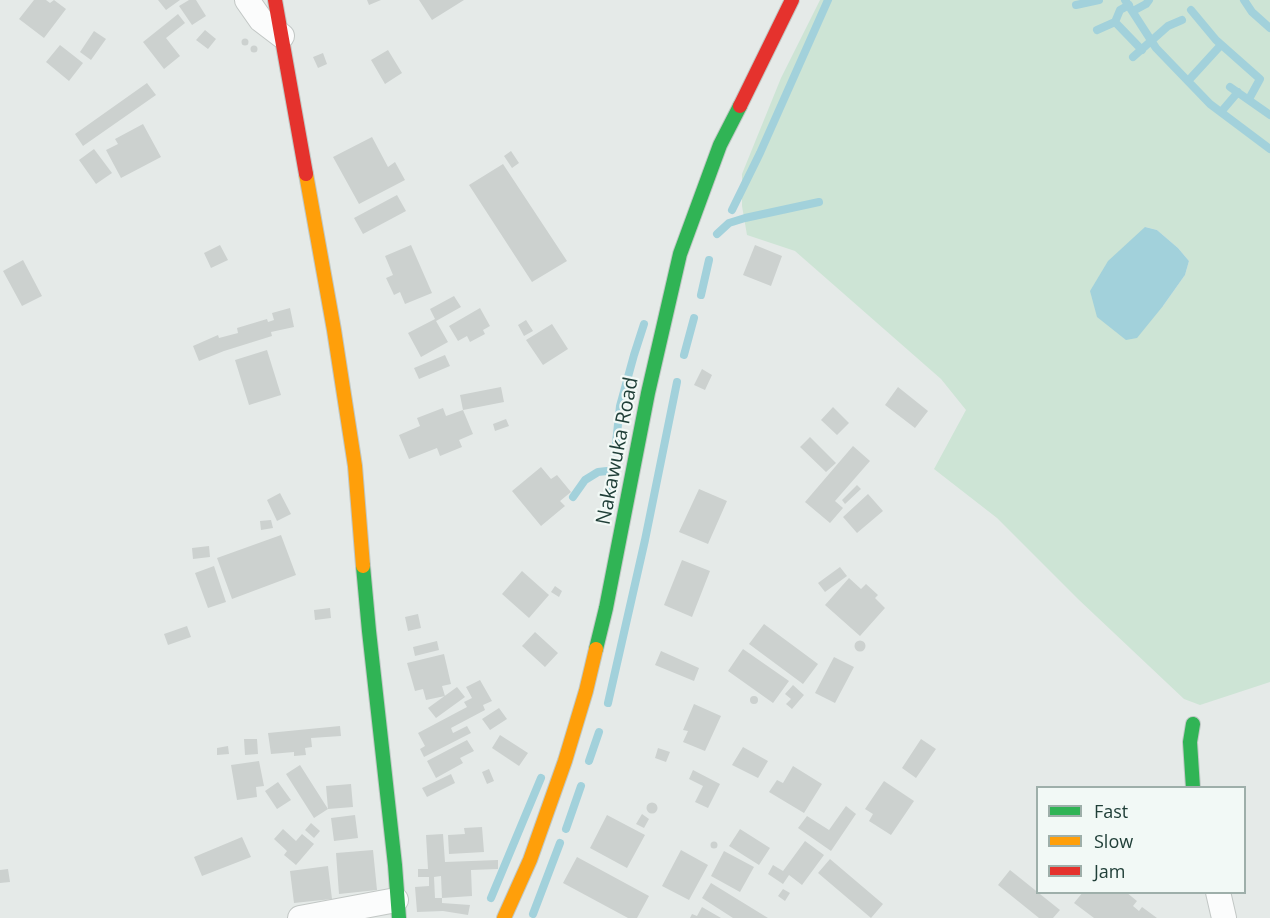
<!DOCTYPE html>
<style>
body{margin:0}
#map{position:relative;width:1270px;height:918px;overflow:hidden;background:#e5eae8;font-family:"Open Sans",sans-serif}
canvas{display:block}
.legend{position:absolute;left:1036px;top:786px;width:210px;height:108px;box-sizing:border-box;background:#f2f9f6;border:2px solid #9eafaa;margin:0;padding:8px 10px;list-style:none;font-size:18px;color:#203f38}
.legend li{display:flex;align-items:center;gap:12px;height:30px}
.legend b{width:30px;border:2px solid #9eafaa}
</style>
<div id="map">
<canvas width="1270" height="918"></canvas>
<ul class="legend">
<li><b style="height:8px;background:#30b455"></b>Fast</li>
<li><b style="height:8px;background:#ff9f0a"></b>Slow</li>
<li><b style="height:8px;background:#e5322d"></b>Jam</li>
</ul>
</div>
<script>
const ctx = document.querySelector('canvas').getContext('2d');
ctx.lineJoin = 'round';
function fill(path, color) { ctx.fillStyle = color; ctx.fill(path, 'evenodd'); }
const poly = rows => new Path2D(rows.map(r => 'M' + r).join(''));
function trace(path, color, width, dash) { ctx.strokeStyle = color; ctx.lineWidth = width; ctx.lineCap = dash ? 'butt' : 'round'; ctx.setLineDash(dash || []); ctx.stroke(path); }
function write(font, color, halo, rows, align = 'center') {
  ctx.font = font + ' "Open Sans",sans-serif'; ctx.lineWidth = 4.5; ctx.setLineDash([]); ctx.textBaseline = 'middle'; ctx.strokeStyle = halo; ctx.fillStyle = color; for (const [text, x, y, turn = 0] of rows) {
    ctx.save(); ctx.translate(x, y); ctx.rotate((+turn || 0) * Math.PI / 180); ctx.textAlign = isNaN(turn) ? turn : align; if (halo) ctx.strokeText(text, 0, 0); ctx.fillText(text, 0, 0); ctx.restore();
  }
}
fill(poly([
 [820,0,1270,0,1270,682,1200,705,1184,699,1078,599,997,518,934,469,966,410,941,379,795,251,747,235,742,206,742,174,781,78],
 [1145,227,1157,230,1178,248,1189,261,1185,275,1163,306]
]), '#cde4d5');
fill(poly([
 [1145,227,1157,230,1178,248,1189,261,1185,275,1163,306,1137,338,1126,340,1097,317,1090,291,1108,261]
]), '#a2d1db');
trace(poly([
 [1125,0,1156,48,1210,104,1270,149],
 [1244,0,1252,12,1270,28],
 [1076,5,1099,0],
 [1191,10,1216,40,1260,79,1249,99],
 [1133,11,1146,4,1149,0],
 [1115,22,1142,50],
 [1097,30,1115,22,1120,10,1129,5],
 [1133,57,1168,26,1182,20],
 [1188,81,1221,45],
 [1230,87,1270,115],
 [1221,112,1238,92],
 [732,210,760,153,828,0],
 [717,234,729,223,745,218,819,202],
 [701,295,709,260],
 [684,355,694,318],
 [615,452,620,406,634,355,644,324],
 [573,497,585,480,598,472,607,471,613,474,612,496],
 [608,703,645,540,677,382],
 [589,761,599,732],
 [566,829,581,786],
 [491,898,541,778],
 [533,914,560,843]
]), '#a2d1db', 8);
fill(poly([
 [34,0,46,0,50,3,54,0,66,9,44,38,19,19],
 [158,0,180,0,166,10],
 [189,0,196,0,206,16,192,25,179,6],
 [367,0,381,0,369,5],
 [419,0,464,0,432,20],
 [178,14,185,23,166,38,180,56,164,69,143,42],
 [205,30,216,39,208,49,196,40],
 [94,31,106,39,91,60,80,52],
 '241.5 42a3.5 3.5 0 1 1 7 0a3.5 3.5 0 1 1-7 0Z',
 [60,45,83,63,69,81,46,62],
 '250.5 49a3.5 3.5 0 1 1 7 0a3.5 3.5 0 1 1-7 0Z',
 [388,50,402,73,385,84,371,60],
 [323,53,327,64,318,68,313,57],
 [147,83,156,95,83,146,75,134],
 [143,124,161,157,121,178,106,150,118,144,115,139],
 [372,137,388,167,395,162,405,180,359,204,333,157],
 [94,149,112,173,96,184,79,160],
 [511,151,519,163,512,168,504,156],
 [503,164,567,261,532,282,469,185],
 [397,195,406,211,363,234,354,218],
 [220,245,228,260,211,268,204,253],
 [411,245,432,293,405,304,400,292,394,295,386,278,393,275,385,256],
 [755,245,782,256,771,286,743,275],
 [23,260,42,296,22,306,3,271],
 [454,296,461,307,436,321,448,342,421,357,408,333,435,319,430,309],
 [290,308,294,327,271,332,272,336,224,351,199,361,193,346,218,335,219,338,238,333,237,328,267,319,268,322,274,320,272,313],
 [480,308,490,326,483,330,485,334,470,342,467,336,458,341,449,326],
 [526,320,533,331,524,336,518,325],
 [552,324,568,349,543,365,526,340],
 [267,350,281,395,249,405,235,360],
 [445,355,450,366,419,379,414,368],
 [702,369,712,375,705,390,694,385],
 [501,387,504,402,463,410,473,434,459,440,462,447,440,456,437,448,409,459,399,435,420,426,417,418,443,408,446,416,463,410,460,395],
 [898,387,928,411,915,428,885,405],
 [833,407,849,423,837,435,821,420],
 [506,419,509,426,495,431,493,424],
 [810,437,836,463,826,472,800,447],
 [853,446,870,461,835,501,843,508,830,523,805,502],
 [541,467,551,479,557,475,571,492,560,501,565,506,541,526,512,491],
 [857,485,861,489,845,504,842,500],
 [699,489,727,501,708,544,679,532],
 [280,493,291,514,277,521,267,500],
 [868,494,883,511,857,533,843,517],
 [271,520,273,528,261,530,260,521],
 [281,535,296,575,232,599,217,558],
 [209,546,210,557,193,559,192,548],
 [682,560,710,571,692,617,664,605],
 [214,566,226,602,208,608,195,573],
 [840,567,847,576,825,592,818,583],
 [522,571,549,595,529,618,502,594],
 [849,578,861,589,866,584,878,595,875,598,885,608,860,636,825,605],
 [555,586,562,591,559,597,551,592],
 [330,608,331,618,315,620,314,610],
 [418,614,421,628,408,631,405,617],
 [764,624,818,664,803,684,749,644],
 [187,626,191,637,168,645,164,634],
 [535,632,558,653,545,667,522,646],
 '854.5 646a5.5 5.5 0 1 1 11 0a5.5 5.5 0 1 1-11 0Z',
 [437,641,439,650,415,656,413,647],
 [743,649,789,681,773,703,728,671],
 [661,651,699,668,694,681,655,665],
 [444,654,451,684,442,686,445,696,426,700,423,689,415,691,407,663],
 [834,657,854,667,835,703,815,693],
 [480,680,492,701,483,705,485,710,451,728,453,733,467,726,471,733,424,757,420,749,425,746,418,733,467,707,464,702,472,698,466,687],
 [793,685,804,695,792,709,786,704,791,699,785,694],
 [457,687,465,697,436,718,428,708],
 '750 700a4 4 0 1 1 8 0a4 4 0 1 1-8 0Z',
 [694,704,721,716,705,751,683,742,688,731,683,730],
 [499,708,507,719,490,730,482,719],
 [340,726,341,736,311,738,312,747,305,748,306,755,294,756,294,752,271,754,268,733],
 [500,735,528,753,519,766,492,748],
 [244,739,257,739,258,754,245,755],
 [921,739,936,749,916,778,902,768],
 [467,740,474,751,460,758,463,763,436,778,427,761],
 [228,746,229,754,217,755,217,748],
 [743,747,768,761,758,778,732,765],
 [658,748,670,752,666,762,655,758],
 [259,761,264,786,256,787,257,797,237,800,231,765],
 [300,765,328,809,314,818,286,774],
 [793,766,822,784,804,813,769,792,777,780,783,783],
 [489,769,494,781,487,784,482,772],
 [693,770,720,784,708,808,695,802,703,786,689,779],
 [451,774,455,783,427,797,422,788],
 [884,781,914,801,891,835,869,821,873,814,865,809],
 [278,782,291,800,277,809,265,791],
 [351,784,353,807,328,809,326,786],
 '646.5 808a5.5 5.5 0 1 1 11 0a5.5 5.5 0 1 1-11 0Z',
 [846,806,856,814,831,851,798,828,807,816,829,830],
 [642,814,649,819,644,828,636,824],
 [355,815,358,838,334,841,331,818],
 [607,815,645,835,627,868,590,848],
 [311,823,320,831,314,838,305,830],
 [482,827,484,852,449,854,448,835,465,834,464,828],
 [283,829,296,841,302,834,314,844,296,865,284,855,287,851,274,839],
 [740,829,770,848,759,865,729,846],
 [443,834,445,862,498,860,498,869,471,870,472,896,442,898,441,876,434,877,435,898,442,898,442,903,470,905,468,915,443,911,417,912,415,887,429,886,429,877,418,877,418,869,428,869,426,835],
 [242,837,251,857,202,876,194,857],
 [805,841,824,855,802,885,789,875,783,884,768,874,773,865,783,871],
 '710.5 845a3.5 3.5 0 1 1 7 0a3.5 3.5 0 1 1-7 0Z',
 [373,850,377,890,339,894,336,853],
 [681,850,708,865,689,900,662,886],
 [724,851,754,867,740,892,711,876],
 [577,857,649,896,637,918,628,918,563,883],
 [830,859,883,904,871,918,818,873],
 [328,866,332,899,294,903,290,871],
 [8,869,10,882,0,883,0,870],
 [1010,870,1060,910,1053,918,1039,918,998,885],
 [711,883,768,918,733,918,702,898],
 [783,889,790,893,785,901,778,896],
 [1083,892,1126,892,1137,901,1133,906,1139,911,1142,907,1157,918,1094,918,1074,903],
 [702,907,721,918,690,918,692,914,697,916]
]), '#ccd1cf');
const street = poly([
 [247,0,261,20,282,36],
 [1218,892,1224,918],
 [300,918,396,900]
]);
const fast = poly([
 [363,566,369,631,395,865,399,918],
 [596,649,606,608,648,393,680,254,720,145,740,106],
 [1193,724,1190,742,1193,788]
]);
const slow = poly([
 [306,174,334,330,355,466,363,566],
 [504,918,530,860,565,761,586,691,596,649]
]);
const jam = poly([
 [275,0,306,174],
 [740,106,792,0]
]);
trace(street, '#c2c7c5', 26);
trace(fast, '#c0c8c5', 16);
trace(slow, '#c0c8c5', 16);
trace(jam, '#c0c8c5', 16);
trace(street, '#fbfcfc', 24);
trace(fast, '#30b455', 14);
trace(slow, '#ff9f0a', 14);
trace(jam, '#e5322d', 14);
write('20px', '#203f38', '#f2f9f6', [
 ["Nakawuka Road",618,451,-79]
]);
</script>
